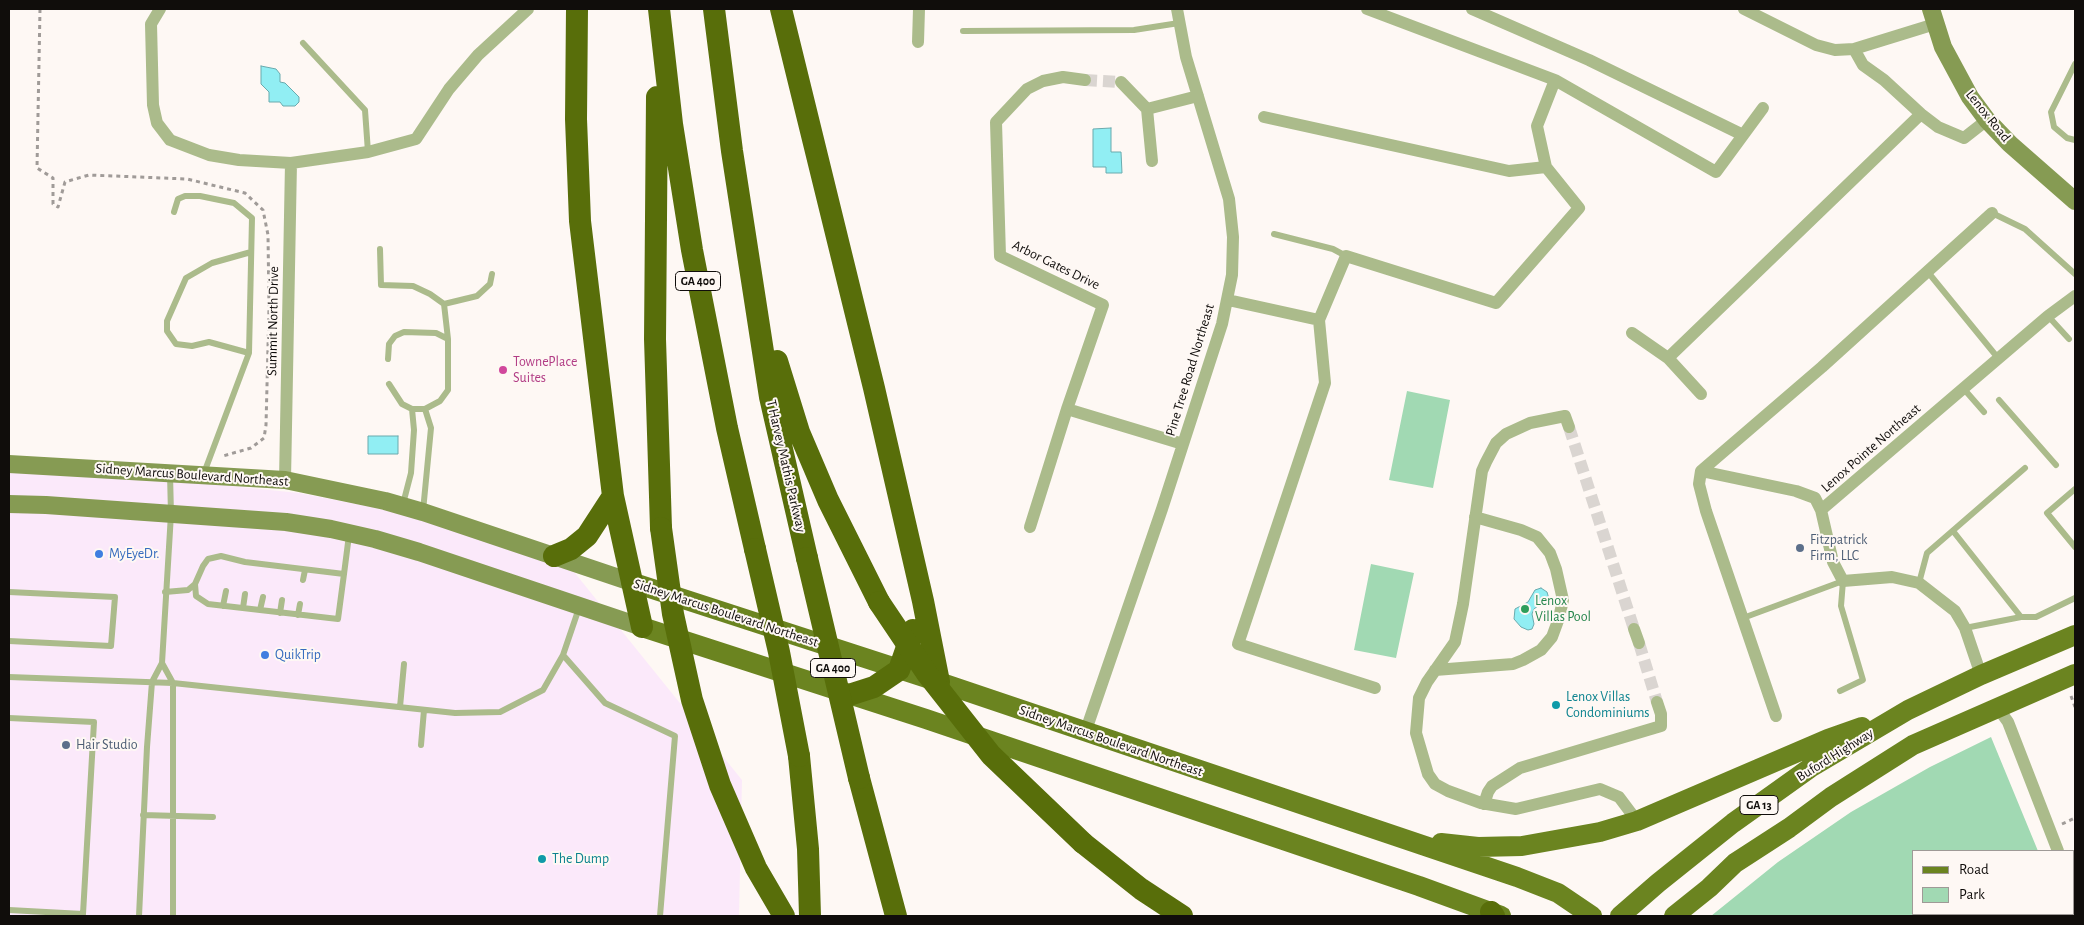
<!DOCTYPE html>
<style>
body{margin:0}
#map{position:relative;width:2084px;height:925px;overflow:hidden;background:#fef8f4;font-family:"Alegreya Sans",sans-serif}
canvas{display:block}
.frame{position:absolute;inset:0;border:10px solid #100d0b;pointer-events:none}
.legend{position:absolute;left:1912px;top:850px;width:162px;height:65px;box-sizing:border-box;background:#fef8f4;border:1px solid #9f9a97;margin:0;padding:6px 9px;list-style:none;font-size:15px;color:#100d0b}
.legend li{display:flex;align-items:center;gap:10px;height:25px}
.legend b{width:25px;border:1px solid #9f9a97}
</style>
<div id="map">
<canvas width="2084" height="925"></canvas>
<div class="frame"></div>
<ul class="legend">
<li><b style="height:6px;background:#6b8420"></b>Road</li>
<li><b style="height:14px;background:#a1d9b3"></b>Park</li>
</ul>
</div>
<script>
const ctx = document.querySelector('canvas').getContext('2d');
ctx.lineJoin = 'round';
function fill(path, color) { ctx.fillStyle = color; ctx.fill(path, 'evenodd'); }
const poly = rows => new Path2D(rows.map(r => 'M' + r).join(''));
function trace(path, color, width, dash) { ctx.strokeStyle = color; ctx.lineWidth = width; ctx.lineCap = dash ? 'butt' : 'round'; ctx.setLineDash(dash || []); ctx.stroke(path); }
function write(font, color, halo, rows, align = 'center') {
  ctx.font = font + ' "Alegreya Sans",sans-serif'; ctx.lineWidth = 4; ctx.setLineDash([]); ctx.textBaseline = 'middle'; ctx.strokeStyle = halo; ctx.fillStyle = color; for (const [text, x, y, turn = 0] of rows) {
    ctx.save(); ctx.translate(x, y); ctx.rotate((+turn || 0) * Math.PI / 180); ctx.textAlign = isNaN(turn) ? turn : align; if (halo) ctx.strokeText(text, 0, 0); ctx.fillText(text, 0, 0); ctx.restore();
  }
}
fill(poly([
 [9,473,123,475,299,493,456,523,558,552,742,780,739,916,9,916]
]), '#fbe9fa');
fill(poly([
 [1407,391,1450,400,1433,488,1389,480],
 [1371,564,1414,573,1396,658,1354,650],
 [1991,737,2038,851,1913,851,1913,914,2064,914,2065,916,1711,916,1778,862,1851,812,1930,767]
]), '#a1d9b3');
const water = poly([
 [261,66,276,69,280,74,280,82,285,83,299,97,299,102,295,106,283,106,280,102,269,102,269,92,261,84,261,66],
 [1111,128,1111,152,1121,152,1122,173,1106,173,1106,167,1093,167,1093,129,1111,128],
 [398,436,398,454,368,454,368,436,398,436],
 [1541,588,1547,592,1549,599,1548,603,1539,605,1534,609,1532,614,1534,624,1532,629,1528,630,1521,627,1514,619,1515,609,1528,602,1535,590,1541,588]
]);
fill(water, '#91eef3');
trace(water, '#6aaaad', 1);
trace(poly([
 [1085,80,1121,82],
 [1569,427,1634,629],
 [1639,643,1657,702]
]), '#dad5d1', 12, [12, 6]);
trace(poly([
 [40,9,37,168,53,178,53,204,58,207,65,182,89,175,187,179,245,193,263,210,268,235,269,307,266,425,264,438,251,448,223,456],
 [2071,696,2075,707],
 [2062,824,2075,818]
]), '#a09b98', 3, [4, 4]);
trace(poly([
 [963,31,1134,30,1179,23],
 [303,43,365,110,368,152],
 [2075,64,2051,112,2054,127,2067,138,2075,140],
 [174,212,178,199,185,196,200,196,234,203,252,218,249,353,204,473],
 [1992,213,2025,229,2075,274],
 [1274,234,1333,249,1346,256],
 [380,249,381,285,413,286,430,294,444,304,448,339],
 [1927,271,1998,358],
 [444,304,477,296,490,284,492,274],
 [2048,316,2069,339],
 [249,353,209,342,192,346,176,344,167,331,167,321,186,278,212,263,251,252],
 [388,359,389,344,395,336,404,332,436,333,448,339,448,390,440,401,425,409,412,409,402,404,389,384],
 [1963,388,1984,412],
 [1999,400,2056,465],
 [2075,489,2047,513,2075,547],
 [403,504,411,473,414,430,412,409],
 [423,511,431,428,425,409],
 [1953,531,2021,617],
 [303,580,305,570],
 [1919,583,1927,553,2025,468],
 [195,584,196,596,208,604,338,619,344,574],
 [9,592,115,597,111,646,9,641],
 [165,592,188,590,195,584,203,566,208,559,221,556,245,562,344,574,349,535],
 [223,606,226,591],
 [243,608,245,594],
 [260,610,263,597],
 [280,613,282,600],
 [298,615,300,604],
 [1743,618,1843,581,1841,606,1863,680,1840,691],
 [1965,628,2021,617,2036,617,2075,598],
 [563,655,605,703,675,736,660,916],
 [162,663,173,683,173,916],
 [9,677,173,683,455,713,500,712,543,690,563,655,579,608],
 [400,707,404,664],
 [9,718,94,722,83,914,9,910],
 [421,745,424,710],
 [143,815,213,817],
 [139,916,147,747,152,682,162,663,171,514,170,474]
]), '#abbb8b', 6);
trace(poly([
 [160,9,151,24,153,105,157,123,170,140,209,155,239,160,291,163,368,152,416,139,449,89,478,55,528,9],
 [1367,9,1555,80,1716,172,1763,108],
 [1472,9,1589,60,1743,135],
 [1744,9,1816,45,1835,50,1854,49,1935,24],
 [918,42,919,9],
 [1854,49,1863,65,1884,80,1921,114,1938,127,1964,138,1987,120],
 [1121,82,1147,109,1198,96],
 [1147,109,1152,161],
 [1264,117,1509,171,1546,167],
 [1228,300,1319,320],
 [1632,333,1668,358,1701,394],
 [1668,358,1921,114],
 [1067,409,1183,444],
 [1569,427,1565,416,1530,423,1506,434,1496,443,1486,462,1482,471,1463,604,1455,642,1427,682,1419,698,1416,733,1428,774,1435,784,1448,791,1481,803,1516,809,1600,789,1619,797,1637,821],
 [1701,471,1796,491,1815,498,1821,510],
 [285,480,291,163],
 [1030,527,1067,409,1103,305,1000,256,996,122,1027,89,1043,81,1063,77,1085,80],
 [1634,629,1639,643],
 [1435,670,1513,664,1523,660,1541,650,1552,637,1559,618,1563,600,1556,569,1550,553,1537,537,1521,530,1475,517],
 [1981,675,1965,628,1955,611,1919,583,1892,577,1843,581,1833,562,1821,510,2048,316,2075,296],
 [1375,688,1238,644,1325,383,1319,320,1346,256,1496,303,1579,208,1546,167,1537,126,1555,80],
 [1998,708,2008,722,2058,851],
 [1776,716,1706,511,1699,484,1701,471,1822,367,1992,213],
 [1085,733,1162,509,1222,324,1232,275,1233,237,1229,199,1186,57,1177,9],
 [1484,804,1488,792,1492,786,1520,768,1661,726,1661,714,1657,702],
 [2073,890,2075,897]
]), '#abbb8b', 12);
trace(poly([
 [1931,9,1943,47,1970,97,1987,120,2010,144,2075,201],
 [9,464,285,480,385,501,423,512,631,582],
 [9,504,46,505,286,522,331,529,375,539,419,552,642,627]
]), '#869b53', 18);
trace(poly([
 [631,582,939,682,1517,877,1558,893,1592,916],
 [642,627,926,719,1419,886,1501,916],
 [1441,843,1478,847,1522,846,1600,832,1637,821,1828,739,1862,727],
 [1620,916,1658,883,1733,823,1810,768,1908,710,1981,675,2075,635],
 [1674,916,1709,888,1735,863,1789,828,1831,797,1913,745,2075,674]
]), '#6b8420', 20);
trace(poly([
 [577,9,576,119,580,221,613,496,642,627],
 [659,9,672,124,692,250,727,428,755,549],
 [714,9,732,151,770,397,807,558],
 [781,9,874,388,923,601,939,682],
 [657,97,655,339,661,528],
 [777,361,799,432,828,500,879,602],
 [554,556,571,549,587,536,613,496],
 [849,695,874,687,899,670,913,630],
 [799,756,808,849,810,916],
 [859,778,896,916],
 [1083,843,1141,889,1182,916],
 [1491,912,1494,916]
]), '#586e0a', 22);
trace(poly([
 [661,528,673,614,692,700,720,785,756,868,784,916],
 [755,549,779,652,799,756],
 [807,558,859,778],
 [879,602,928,675,991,755,1083,843]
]), '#586e0a', 22);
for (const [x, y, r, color] of [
 [503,370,5,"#d1479c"],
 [1800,548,5,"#5c6f8a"],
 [99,554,5,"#3f7fe0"],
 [1525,609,5,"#2e9e5b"],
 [265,655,5,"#3f7fe0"],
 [1556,705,5,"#0f9aa8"],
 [66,745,5,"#5c6f8a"],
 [542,859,5,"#0f9aa8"]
]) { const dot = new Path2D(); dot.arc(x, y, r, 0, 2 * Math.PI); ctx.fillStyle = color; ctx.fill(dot); trace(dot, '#fef8f4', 2); }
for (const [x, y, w] of [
 [698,281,45],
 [833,668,45],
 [1759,805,38]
]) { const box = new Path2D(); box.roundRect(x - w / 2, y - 9.5, w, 19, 4); ctx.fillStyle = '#fef8f4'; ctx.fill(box); trace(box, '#100d0b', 1); }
write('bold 12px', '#100d0b', null, [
 ["GA 400",698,281],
 ["GA 400",833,668],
 ["GA 13",1759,805]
]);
write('14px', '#100d0b', '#fef8f4', [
 ["Lenox Road",1988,116,51],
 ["Arbor Gates Drive",1056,265,26],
 ["Summit North Drive",273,321,-89],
 ["Pine Tree Road Northeast",1190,370,-73],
 ["Lenox Pointe Northeast",1871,448,-41],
 ["T Harvey Mathis Parkway",786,466,77],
 ["Sidney Marcus Boulevard Northeast",192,475,4],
 ["Sidney Marcus Boulevard Northeast",726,613,18],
 ["Sidney Marcus Boulevard Northeast",1111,741,19],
 ["Buford Highway",1835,755,-32]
]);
write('14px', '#b23c85', '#fef8f4', [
 ["TownePlace",513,362],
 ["Suites",513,378]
], 'left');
write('14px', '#4e5e75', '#fef8f4', [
 ["Fitzpatrick",1810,540],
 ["Firm, LLC",1810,556],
 ["Hair Studio",76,745]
], 'left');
write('14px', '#366cbe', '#fef8f4', [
 ["MyEyeDr.",109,554],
 ["QuikTrip",275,655]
], 'left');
write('14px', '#27864d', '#fef8f4', [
 ["Lenox",1535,601],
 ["Villas Pool",1535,617]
], 'left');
write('14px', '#0d838f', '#fef8f4', [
 ["Lenox Villas",1566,697],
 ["Condominiums",1566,713],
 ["The Dump",552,859]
], 'left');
</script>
